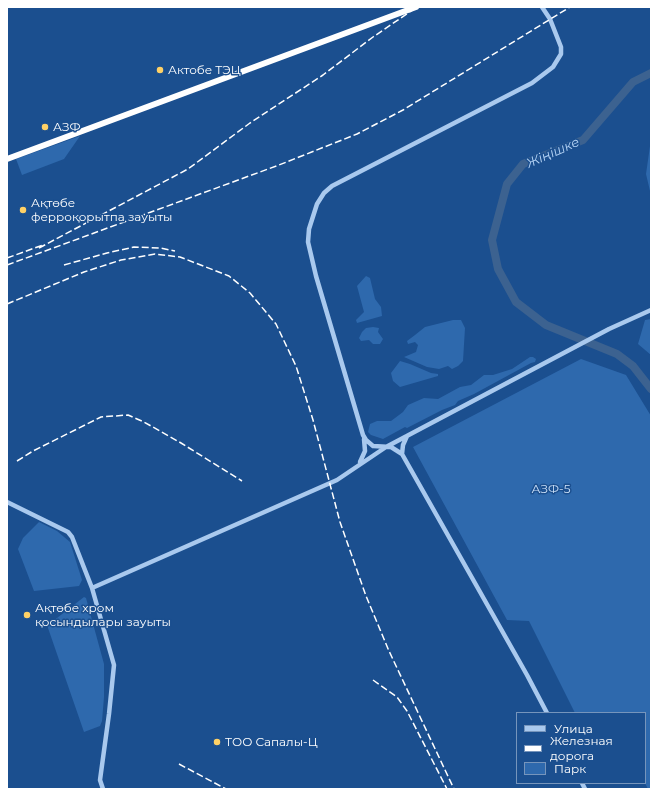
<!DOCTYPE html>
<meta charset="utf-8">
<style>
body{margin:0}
#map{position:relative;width:658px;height:796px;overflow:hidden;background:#1b4f8f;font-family:Montserrat,sans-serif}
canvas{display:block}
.frame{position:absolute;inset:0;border:8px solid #fff;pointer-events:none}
.legend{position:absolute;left:516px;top:712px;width:130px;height:72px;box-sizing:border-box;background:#1b4f8f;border:1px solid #7695bc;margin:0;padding:5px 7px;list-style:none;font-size:12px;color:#fff}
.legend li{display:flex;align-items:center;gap:8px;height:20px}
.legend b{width:20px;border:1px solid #7695bc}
</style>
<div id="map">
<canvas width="658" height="796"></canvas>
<div class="frame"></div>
<ul class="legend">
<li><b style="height:5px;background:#a9c9ee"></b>Улица</li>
<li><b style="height:5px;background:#fff"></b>Железная дорога</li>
<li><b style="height:11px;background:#2e69ad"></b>Парк</li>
</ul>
</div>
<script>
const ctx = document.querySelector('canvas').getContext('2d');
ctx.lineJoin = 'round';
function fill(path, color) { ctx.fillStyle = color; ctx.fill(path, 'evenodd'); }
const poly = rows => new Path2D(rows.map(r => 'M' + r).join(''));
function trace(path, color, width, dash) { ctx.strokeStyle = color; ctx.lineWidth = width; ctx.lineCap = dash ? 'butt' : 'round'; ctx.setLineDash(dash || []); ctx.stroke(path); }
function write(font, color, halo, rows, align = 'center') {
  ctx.font = font + ' Montserrat,sans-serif'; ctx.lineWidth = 3; ctx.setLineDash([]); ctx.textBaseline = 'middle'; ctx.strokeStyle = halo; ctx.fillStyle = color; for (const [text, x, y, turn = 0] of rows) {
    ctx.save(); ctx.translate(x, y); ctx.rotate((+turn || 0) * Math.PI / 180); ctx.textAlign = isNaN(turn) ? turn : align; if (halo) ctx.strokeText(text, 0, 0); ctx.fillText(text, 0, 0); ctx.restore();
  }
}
fill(poly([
 [80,136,64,159,22,175,16,159],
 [651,139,651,300,650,300,650,191,646,174],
 [366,276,370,278,375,299,381,307,382,316,357,323,356,320,364,312,357,286],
 [651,319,651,355,638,344,645,320],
 [453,320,461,320,465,328,463,361,458,366,452,369,448,366,439,369,427,367,404,357,416,352,418,345,415,342,408,344,407,341,415,335,425,327],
 [373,327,379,328,378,332,383,339,380,344,373,344,369,340,361,341,359,338,362,332,366,328],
 [530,357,533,357,536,359,535,362,531,363,474,394,458,401,455,405,442,410,407,428,405,427,383,439,371,435,368,432,370,424,377,421,391,421,403,412,408,405,424,398,438,399,460,387,471,385,484,375,493,375,512,369],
 [581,359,626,375,651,416,651,789,648,789,645,783,645,713,575,713,529,621,507,620,413,447],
 [400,361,410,364,431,373,438,374,438,376,400,387,393,381,391,373],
 [39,522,57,531,70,542,82,580,79,586,34,591,18,549,23,538],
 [84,597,86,598,104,664,104,697,102,721,100,726,84,732,48,628,48,625]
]), '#2e69ad');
trace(poly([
 [651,73,633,82,583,140,523,164,507,184,492,240,498,269,516,302,546,325,617,354,633,366,651,389]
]), '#3c6290', 8);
trace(poly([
 [542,7,550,19,561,47,561,54,553,67,532,83,332,186,324,193,317,204,309,229,308,242,316,276,363,435,366,440,373,446,391,447,402,454,527,675,547,713],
 [402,454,403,445,407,436],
 [360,462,365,451,364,439],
 [7,502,68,532,72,537,92,588,114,665,109,714,100,780,103,789],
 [92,588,337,480,386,447,609,329,651,310],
 [582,783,585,789]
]), '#a9c9ee', 4.5);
trace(poly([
 [7,159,416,7]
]), '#fff', 6);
trace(poly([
 [39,248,188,169,250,123,323,75,373,37,417,7],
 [7,258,43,245],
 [7,265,279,165,357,134,403,110,570,7],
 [64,265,107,253,134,247,160,248,175,251],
 [7,304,84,272,121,260,155,254,180,257,229,276,250,293,276,324,296,366,313,420,340,522,366,596,389,651,454,789],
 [17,461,33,451,101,417,128,415,144,422,181,443,242,481],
 [373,680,397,697,407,711,447,789],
 [179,764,226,789]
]), '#fff', 1.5, [7, 3]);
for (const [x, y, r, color] of [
 [160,70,4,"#ffd166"],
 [45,127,4,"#ffd166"],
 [23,210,4,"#ffd166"],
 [27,615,4,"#ffd166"],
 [217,742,4,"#ffd166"]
]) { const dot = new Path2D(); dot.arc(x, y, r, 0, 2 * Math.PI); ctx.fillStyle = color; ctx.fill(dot); trace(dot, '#1b4f8f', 1.5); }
write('12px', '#fff', '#1b4f8f', [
 ["Актобе ТЭЦ",168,70],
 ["АЗФ",53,127],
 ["Ақтөбе",31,203],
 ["ферроқорытпа зауыты",31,217],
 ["Ақтөбе хром",35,608],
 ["қосындылары зауыты",35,622],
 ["ТОО Сапалы-Ц",225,742]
], 'left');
write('12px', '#cfe3fa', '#1b4f8f', [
 ["АЗФ-5",551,489]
]);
write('italic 13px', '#b5d3f5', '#1b4f8f', [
 ["Жіңішке",553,153,-24]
]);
</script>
